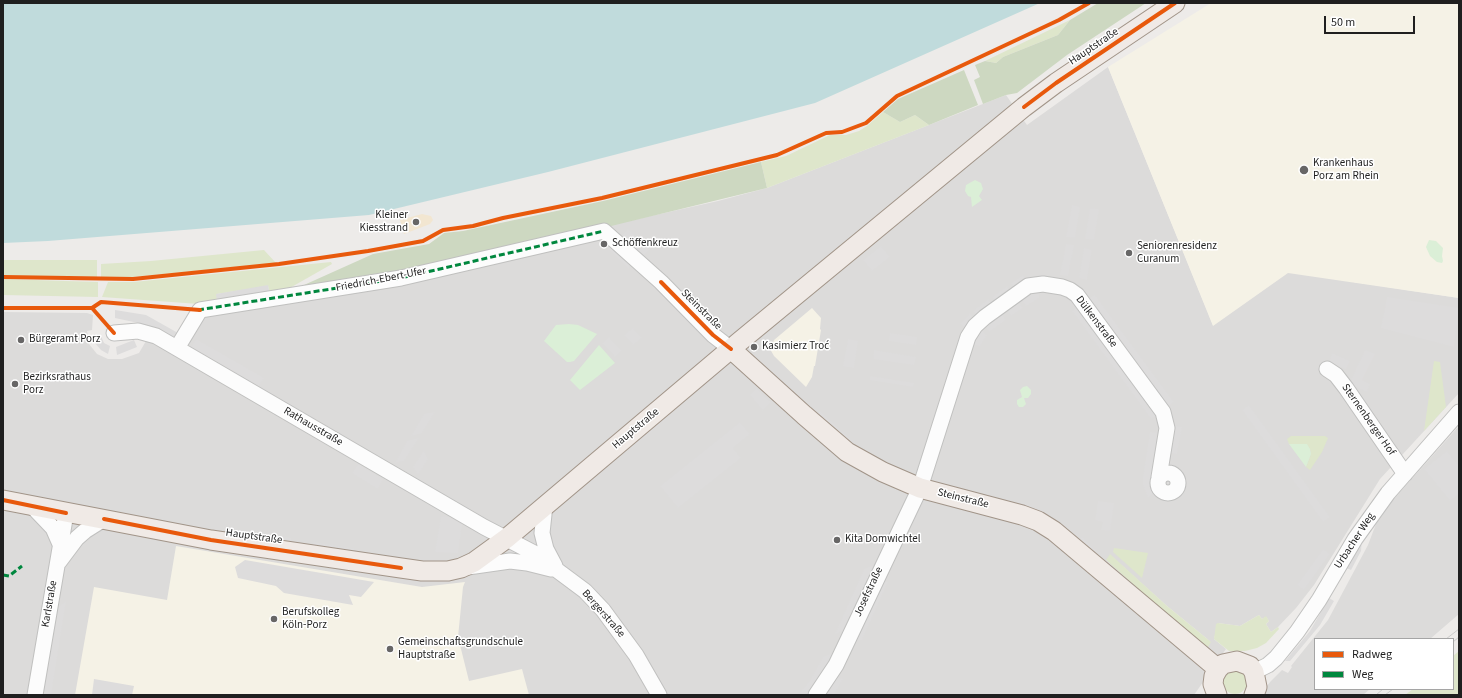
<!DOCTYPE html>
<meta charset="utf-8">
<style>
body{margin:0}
#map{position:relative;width:1462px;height:698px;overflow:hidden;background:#edebe9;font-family:"Source Sans 3",sans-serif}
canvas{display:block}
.frame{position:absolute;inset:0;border:4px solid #1f1f1f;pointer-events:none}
.legend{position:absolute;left:1314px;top:638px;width:140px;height:52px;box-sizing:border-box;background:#fff;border:1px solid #a5a5a5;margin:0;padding:5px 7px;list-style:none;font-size:12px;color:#1f1f1f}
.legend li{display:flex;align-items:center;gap:8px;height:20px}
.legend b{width:20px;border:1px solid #a5a5a5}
.scale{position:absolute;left:1324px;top:16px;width:91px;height:18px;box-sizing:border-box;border:2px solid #1f1f1f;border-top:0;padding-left:5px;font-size:12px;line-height:14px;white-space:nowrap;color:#1f1f1f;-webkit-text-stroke:3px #fff;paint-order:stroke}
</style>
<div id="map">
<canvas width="1462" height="698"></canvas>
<div class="frame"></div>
<ul class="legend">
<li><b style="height:5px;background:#e8590c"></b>Radweg</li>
<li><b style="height:5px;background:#00873e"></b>Weg</li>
</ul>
<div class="scale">50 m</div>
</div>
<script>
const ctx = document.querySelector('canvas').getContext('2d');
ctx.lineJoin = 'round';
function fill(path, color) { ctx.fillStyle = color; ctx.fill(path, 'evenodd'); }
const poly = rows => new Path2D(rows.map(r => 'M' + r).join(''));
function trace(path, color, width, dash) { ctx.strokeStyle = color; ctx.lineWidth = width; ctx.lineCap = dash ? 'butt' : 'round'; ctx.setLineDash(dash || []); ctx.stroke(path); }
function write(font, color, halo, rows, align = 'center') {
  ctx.font = font + ' "Source Sans 3",sans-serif'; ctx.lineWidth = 3; ctx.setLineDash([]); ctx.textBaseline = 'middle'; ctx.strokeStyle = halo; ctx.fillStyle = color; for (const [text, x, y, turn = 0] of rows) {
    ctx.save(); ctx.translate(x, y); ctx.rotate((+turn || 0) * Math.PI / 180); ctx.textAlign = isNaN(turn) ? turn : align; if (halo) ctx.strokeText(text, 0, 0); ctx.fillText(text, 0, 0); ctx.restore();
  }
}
fill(poly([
 [1108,67,1213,325,1288,272,1459,298,1459,393,1380,479,1314,585,1296,608,1278,627,1271,632,1266,624,1269,621,1266,617,1262,619,1259,615,1240,626,1218,623,1214,639,1226,649,1194,695,3,695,3,312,87,313,93,315,92,330,87,331,89,344,97,354,108,359,122,359,139,353,153,329,173,340,199,304,436,264,718,201,767,188,1006,95,1027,125],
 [1110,555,1167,606,1211,642,1142,596],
 [1459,426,1459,614,1430,639,1315,639,1315,689,1370,689,1363,695,1264,695,1266,687,1271,681,1282,670,1288,673,1292,667,1291,666,1328,620,1368,545,1376,524,1392,501]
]), '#dcdbda');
fill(poly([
 [1211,3,1459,3,1459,298,1288,273,1213,326,1108,67],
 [812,308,821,318,820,329,821,330,815,366,814,366,812,377,806,387,774,356,770,349,774,340],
 [176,546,422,587,465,582,463,587,458,637,469,681,522,669,529,695,75,695,94,587,167,600]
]), '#f5f2e6');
fill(poly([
 [1070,20,1058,35,1003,57,996,63,985,61],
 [883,112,900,122,915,115,929,125,767,188,761,162,786,156,830,135,846,135,859,131,867,126],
 [264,250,276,263,133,277,101,277,101,264,151,261],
 [3,260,97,260,97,277,3,276],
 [331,262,332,264,281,293,270,295,268,286,217,294,217,302,199,304,102,297,108,282,134,282],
 [3,279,98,282,98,297,3,295],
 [1434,361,1440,362,1446,407,1424,431],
 [1291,436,1325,436,1328,438,1322,452,1310,470,1306,467,1311,454,1310,449,1307,445,1289,444,1287,439],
 [1114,548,1148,553,1142,578,1113,552],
 [1110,554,1167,606,1211,642,1208,647,1142,596,1106,560],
 [1259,615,1262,619,1266,616,1269,621,1266,624,1271,632,1278,627,1279,629,1266,643,1257,648,1245,651,1229,651,1214,639,1216,624,1218,623,1240,626],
 [1459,651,1459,695,1405,695,1413,689,1453,689,1453,656],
 '1223 682a12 12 0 1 1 24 0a12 12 0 1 1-24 0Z'
]), '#dee6cb');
fill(poly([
 [1098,3,1146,3,1067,55,1017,93,1006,95,983,104,974,80,980,77,975,65,985,61,996,63,1003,57,1058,35,1070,20],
 [964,70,978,105,929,125,915,115,900,122,883,112,898,99],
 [761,162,767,188,603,228,436,264,315,288,304,285,373,254,429,244,444,233,463,231,603,201]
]), '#cdd8c1');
fill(poly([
 [422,214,431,216,433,220,430,224,404,234,400,220]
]), '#f2e6d1');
fill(poly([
 [975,180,981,183,983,189,979,196,982,200,972,207,971,197,968,196,965,191,966,185],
 [1429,240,1436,241,1443,248,1442,256,1443,261,1442,263,1437,262,1430,256,1426,247],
 [569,324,578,325,597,334,574,361,570,362,567,362,544,341,556,325],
 [599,345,615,363,580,390,570,380],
 [1027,386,1031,390,1031,394,1028,398,1024,398,1026,404,1023,407,1019,407,1017,404,1017,400,1022,397,1020,390,1023,387],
 [1289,444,1307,444,1310,449,1311,454,1306,467]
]), '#dbefd7');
fill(poly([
 [1072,205,1080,207,1075,238,1066,237],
 [1090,208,1099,209,1094,240,1085,239],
 [628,229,650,249,644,256,621,236],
 [612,241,631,260,629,269,609,249],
 [1066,244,1074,245,1068,276,1060,275],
 [881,246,890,257,872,271,863,260],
 [1084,248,1092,250,1087,280,1079,278],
 [1023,275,1027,282,1015,290,1011,283],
 [268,285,270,295,217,302,216,294],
 [1007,286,1012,293,997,303,992,297],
 [1039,290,1039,298,1026,306,1021,299],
 [1095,295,1174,402,1167,407,1088,299],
 [1387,297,1459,308,1454,347,1381,328],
 [988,299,993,306,978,317,973,311],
 [1018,301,1023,308,1011,316,1007,309],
 [1079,307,1158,414,1151,419,1072,311],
 [115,310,146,315,178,333,173,340,143,324,115,318],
 [970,313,975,319,967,329,960,324],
 [1002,314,1006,320,989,332,985,326],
 [633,328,642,338,633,345,624,335],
 [981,330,987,335,980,346,972,344],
 [890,333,917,337,916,345,889,341],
 [93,334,100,334,104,343,110,346,108,354,101,350,94,342],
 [609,337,622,351,615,357,602,343],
 [196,339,264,378,257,389,189,351],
 [848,339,858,341,854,368,843,366],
 [134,340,137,347,117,355,116,347],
 [874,350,916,357,914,365,873,359],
 [1365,350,1375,354,1362,380,1370,384,1367,392,1349,384],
 [1332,353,1350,361,1346,369,1329,362],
 [870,376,914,383,913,387,870,380],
 [756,388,771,402,763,411,750,395],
 [1249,405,1330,517,1323,522,1242,410],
 [820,411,855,443,853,446,817,414],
 [435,412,422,433,411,436,424,414],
 [668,413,670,416,631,449,628,446],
 [740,422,750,434,733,448,741,458,678,508,660,486],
 [1173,425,1182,427,1177,454,1167,452],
 [1150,432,1160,433,1153,477,1154,493,1148,498,1143,485,1143,478],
 [419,438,404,461,395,463,407,441],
 [424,450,428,459,418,475,413,467],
 [1447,451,1459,466,1459,494,1450,501,1424,469],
 [358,464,383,479,378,489,352,473],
 [1019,501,1044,512,1070,529,1067,532,1013,503],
 [1098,501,1114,503,1110,531,1101,530,1103,522,1095,520],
 [441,516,450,517,462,524,458,553,435,552],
 [234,529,291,538,291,542,234,533],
 [1082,537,1096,550,1093,554,1079,541],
 [1362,538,1361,551,1351,570,1346,568],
 [313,542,355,549,354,552,313,546],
 [1323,549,1330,554,1304,590,1297,585],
 [245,560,374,582,361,597,349,595,353,605,284,593,276,586,238,578,235,567],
 [1106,560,1141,591,1142,596,1103,562],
 [875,565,846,629,835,634,864,569],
 [879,582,888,582,862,640,852,640],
 [1329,598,1334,601,1320,625,1290,661,1285,661,1310,631],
 [66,601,51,695,40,695,57,608],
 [836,652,809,695,798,695,811,679,823,657],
 [835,676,843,679,834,695,822,695],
 [94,679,134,686,132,695,92,695]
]), '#dddcdc');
fill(poly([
 [3,3,1040,3,815,103,548,172,369,215,48,241,3,243]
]), '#c0dbdc');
const minor = poly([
 [114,333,138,331,156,336,484,527,534,553,585,591,603,610,636,655,659,695],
 [177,348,200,310,401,278,604,231,661,282,713,335,731,349],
 [1327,369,1336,375,1346,388,1405,474],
 '1158 483a10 10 0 1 1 20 0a10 10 0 1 1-20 0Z',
 [31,505,53,528,60,544],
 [545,505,542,533,546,549,555,566],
 [59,562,77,538,85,531,104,519],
 [468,567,510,561,527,563,551,569],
 [1254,672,1268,665,1276,658,1297,632,1319,600,1355,539,1388,493,1459,412],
 [35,695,66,513],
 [816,695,836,665,920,488,968,337,975,326,985,317,1028,286,1043,284,1062,287,1070,290,1077,295,1163,412,1167,428,1159,477]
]);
const major = poly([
 [731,349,804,415,847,452,883,472,920,488,1022,515,1038,521,1054,531,1218,669],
 [3,500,211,540,401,568,422,571,448,571,461,568,474,562,507,538,739,342,1024,107,1056,83,1175,3],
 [1217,695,1213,684,1214,676,1218,669,1223,664,1237,661,1250,666,1254,672,1257,687,1254,695]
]);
trace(minor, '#c0c0bf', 17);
trace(major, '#a19488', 21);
trace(minor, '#fcfcfc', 15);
trace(major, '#f0eae6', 19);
trace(poly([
 [1446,639,1459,629],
 [1453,642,1459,637],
 [1376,695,1383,689],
 [1385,695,1393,689]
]), '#cbcbca', 1);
trace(poly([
 [198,310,401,278,604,231],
 [3,575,9,576,22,566]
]), '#00873e', 3, [6, 3]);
trace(poly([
 [1024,107,1056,83,1175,3],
 [3,277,133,279,279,264,368,251,423,241,443,230,473,226,503,218,602,198,777,155,826,133,842,132,866,123,897,96,1059,20,1089,3],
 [661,282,713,335,731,349],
 [3,308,92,308,114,333],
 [92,308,101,302,200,310],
 [3,500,66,513],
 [104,519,211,540,401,568]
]), '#e8590c', 4);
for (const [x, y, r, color] of [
 [1304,170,5,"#676666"],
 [416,222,4,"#676666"],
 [604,244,4,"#676666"],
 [1129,253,4,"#676666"],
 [21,340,4,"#676666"],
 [754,347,4,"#676666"],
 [15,384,4,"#676666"],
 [837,540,4,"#676666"],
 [274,619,4,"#676666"],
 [390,649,4,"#676666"]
]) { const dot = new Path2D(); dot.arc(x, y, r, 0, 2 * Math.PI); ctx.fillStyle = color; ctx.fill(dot); trace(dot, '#fff', 1.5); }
write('11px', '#1f1f1f', '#fff', [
 ["Hauptstraße",1094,47,-34],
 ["Friedrich-Ebert-Ufer",381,280,-11],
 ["Steinstraße",701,310,45],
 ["Dülkenstraße",1096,322,53],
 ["Sternenberger Hof",1368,420,55],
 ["Rathausstraße",313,427,30],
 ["Hauptstraße",636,429,-40],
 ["Steinstraße",963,499,14],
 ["Hauptstraße",254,537,8],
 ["Urbacher Weg",1355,541,-57],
 ["Josefstraße",869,592,-65],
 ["Karlstraße",50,604,-80],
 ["Bergerstraße",603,614,49]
]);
write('11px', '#1f1f1f', '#fff', [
 ["Krankenhaus",1313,164],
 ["Porz am Rhein",1313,177],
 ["Kleiner",408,216,"right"],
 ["Kiesstrand",408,229,"right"],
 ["Schöffenkreuz",612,244],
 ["Seniorenresidenz",1137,247],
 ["Curanum",1137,260],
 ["Bürgeramt Porz",29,340],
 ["Kasimierz Troć",762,347],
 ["Bezirksrathaus",23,378],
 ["Porz",23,391],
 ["Kita Domwichtel",845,540],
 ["Berufskolleg",282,613],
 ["Köln-Porz",282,626],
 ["Gemeinschaftsgrundschule",398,643],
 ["Hauptstraße",398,656]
], 'left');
</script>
